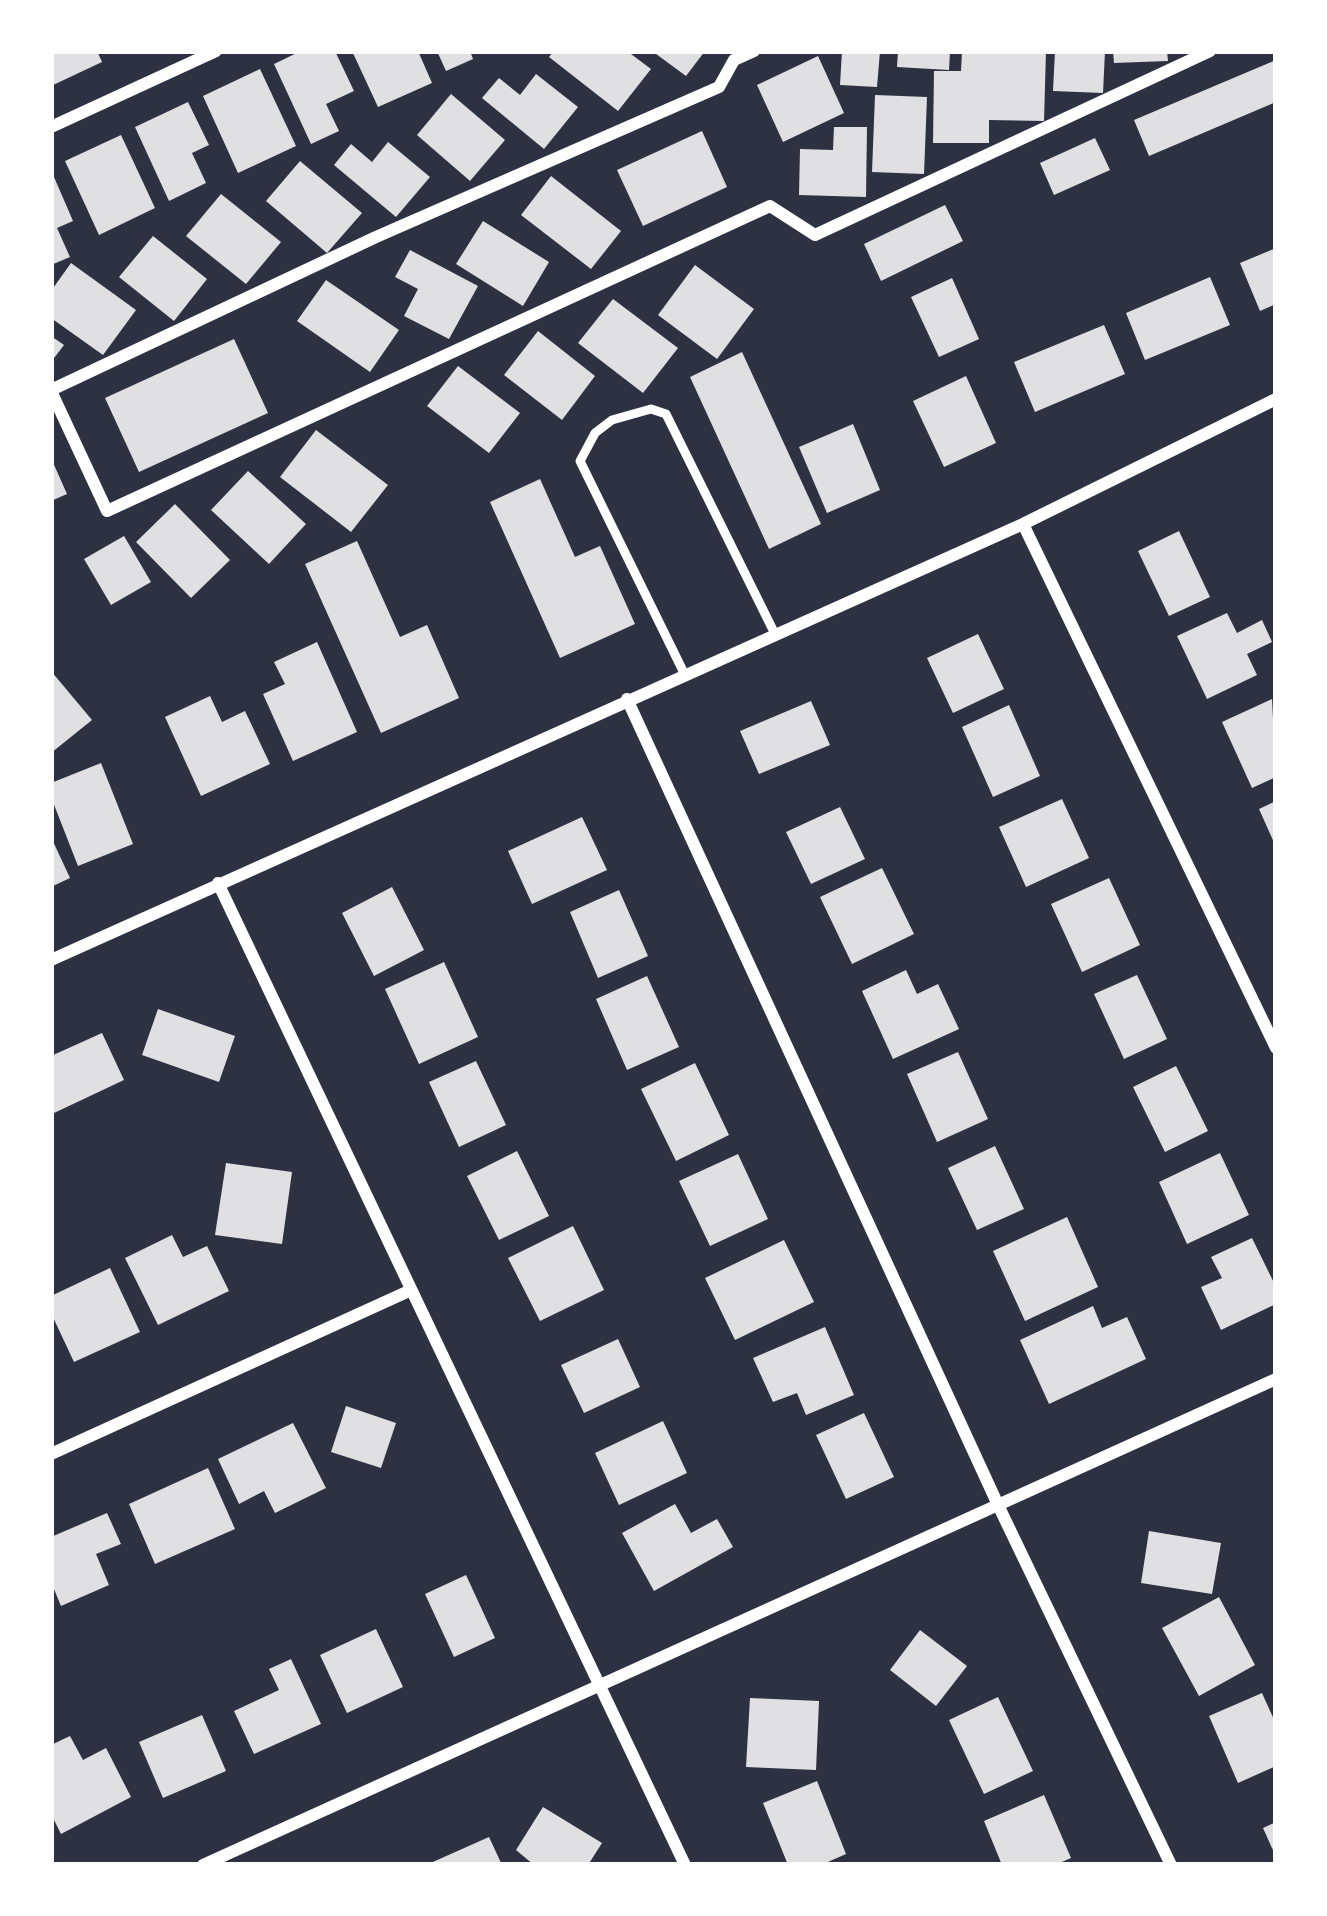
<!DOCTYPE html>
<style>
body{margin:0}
#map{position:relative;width:1327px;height:1916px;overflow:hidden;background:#2d3142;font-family:"Open Sans",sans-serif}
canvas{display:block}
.frame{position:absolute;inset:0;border:54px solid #fff;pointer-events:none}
</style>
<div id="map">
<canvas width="1327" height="1916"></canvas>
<div class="frame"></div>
</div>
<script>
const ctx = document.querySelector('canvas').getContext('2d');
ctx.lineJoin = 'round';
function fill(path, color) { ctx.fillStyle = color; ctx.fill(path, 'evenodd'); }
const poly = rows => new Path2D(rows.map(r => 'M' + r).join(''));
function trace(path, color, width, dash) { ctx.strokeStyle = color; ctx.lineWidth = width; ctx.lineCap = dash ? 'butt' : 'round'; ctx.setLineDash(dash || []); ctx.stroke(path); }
fill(poly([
 [51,51,97,51,102,62,51,86],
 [301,51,335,51,354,91,326,104,339,131,311,144,274,64],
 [352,51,418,51,432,83,378,107],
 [437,51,470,51,473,59,446,71],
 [554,51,627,51,651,69,618,111,549,57],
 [652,51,705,51,686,76],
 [842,51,880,51,877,87,840,85],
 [898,51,950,51,949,70,897,67],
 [962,51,1046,51,1044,121,989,120,989,143,933,143,934,71,961,71],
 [1055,51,1105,51,1103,93,1053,91],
 [1113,51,1167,51,1168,61,1114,63],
 [818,56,844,113,783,142,757,85],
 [1276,60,1276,102,1149,156,1134,120],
 [260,69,296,146,238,173,203,96],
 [536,74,578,107,544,149,482,98,499,78,520,95],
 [451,94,505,140,470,181,417,135],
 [875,95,927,97,924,174,872,172],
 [188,102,209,145,192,153,206,183,169,201,135,127],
 [834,127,867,127,866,197,799,195,800,149,833,150],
 [702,131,727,187,643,226,617,170],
 [121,135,155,208,99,235,65,161],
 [1095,138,1110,170,1054,195,1040,163],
 [388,142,430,177,396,217,334,165,351,144,372,162],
 [300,161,362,213,327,253,266,201],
 [51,170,73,221,57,228,70,257,51,265],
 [551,176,621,231,591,269,521,215],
 [221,194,281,242,246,284,186,236],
 [945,205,963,241,881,281,864,244],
 [483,221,549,262,523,306,456,264],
 [153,236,207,279,174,321,119,277],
 [1276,248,1276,304,1260,311,1240,263],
 [410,250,478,286,449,339,404,316,418,289,395,277],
 [71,263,136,310,103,355,51,318,51,291],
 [695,265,754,309,717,359,658,315],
 [1210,277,1230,325,1145,360,1126,313],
 [952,278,979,339,939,357,911,297],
 [326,280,399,330,370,372,297,321],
 [613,299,678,348,643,393,578,343],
 [1104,325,1125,374,1035,412,1014,362],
 [538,331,595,376,562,420,504,375],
 [51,336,64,345,51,362],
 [234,339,268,413,139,472,105,398],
 [742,352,821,524,769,549,690,377],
 [458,366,520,413,489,453,427,406],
 [966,376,996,443,944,467,913,401],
 [853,424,880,490,827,513,799,447],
 [316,430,388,485,351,532,280,477],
 [51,458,67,494,51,501],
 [248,471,306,524,269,564,211,510],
 [540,479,575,557,600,546,635,624,560,658,490,502],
 [175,504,230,560,191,598,136,542],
 [1179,531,1210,597,1169,616,1138,551],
 [124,536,151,582,111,605,84,559],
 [357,541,400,637,427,625,459,698,381,733,305,564],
 [1227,613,1237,633,1262,620,1272,642,1247,654,1257,675,1207,699,1177,636],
 [978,634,1004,689,953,713,927,658],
 [317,642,357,732,293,761,263,694,285,684,274,662],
 [51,671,92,720,51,753],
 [210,696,222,722,245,711,270,764,201,796,165,717],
 [1272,699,1276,777,1252,788,1222,722],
 [811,701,830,745,759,774,740,731],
 [1009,705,1040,776,993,797,962,727],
 [101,763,133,844,78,866,51,797,51,783],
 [1062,799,1089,858,1026,887,999,827],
 [1276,801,1276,847,1259,809],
 [840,807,865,859,811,884,786,832],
 [582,817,607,870,532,904,508,851],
 [51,837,70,878,51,887],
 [882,868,914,934,852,964,820,897],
 [1109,878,1140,945,1082,972,1051,904],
 [392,887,424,950,374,976,342,913],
 [619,890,648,956,598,978,570,912],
 [444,962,478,1037,419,1064,385,989],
 [906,970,917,994,938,984,959,1029,893,1059,862,991],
 [1137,975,1167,1039,1124,1059,1094,994],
 [647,976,679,1047,627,1070,596,999],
 [158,1009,235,1036,219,1082,142,1055],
 [102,1033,124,1080,54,1113,51,1056],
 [958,1052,988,1119,937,1142,907,1074],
 [476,1061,506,1125,459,1147,429,1082],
 [695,1063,729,1135,676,1161,641,1089],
 [1176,1066,1208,1131,1165,1152,1133,1087],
 [995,1146,1024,1209,977,1230,948,1168],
 [517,1151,549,1216,499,1240,467,1176],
 [1220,1153,1249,1215,1187,1244,1159,1182],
 [738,1154,768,1219,710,1246,679,1181],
 [226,1163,292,1172,282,1244,215,1235],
 [1067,1217,1098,1287,1025,1321,993,1251],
 [573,1226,604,1290,540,1321,508,1258],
 [172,1235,183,1257,207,1246,229,1291,158,1325,125,1258],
 [1252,1238,1276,1287,1276,1304,1221,1330,1201,1287,1222,1278,1211,1257],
 [784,1240,814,1302,735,1340,705,1278],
 [110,1268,140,1332,74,1362,51,1313,51,1296],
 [1093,1306,1102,1328,1127,1317,1146,1359,1049,1404,1020,1340],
 [825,1327,854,1395,806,1415,797,1393,773,1402,753,1358],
 [618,1339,640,1387,584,1413,561,1365],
 [346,1406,396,1423,381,1468,331,1452],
 [864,1413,894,1477,846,1499,816,1435],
 [663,1421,687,1473,619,1505,595,1453],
 [293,1423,326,1488,275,1513,264,1491,239,1504,218,1459],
 [208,1468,235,1529,155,1564,129,1504],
 [675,1504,691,1533,717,1519,733,1547,654,1591,622,1533],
 [107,1513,121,1544,96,1554,109,1585,61,1606,51,1582,51,1537],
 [1149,1531,1221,1543,1212,1594,1141,1583],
 [466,1575,495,1638,454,1657,425,1594],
 [1219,1597,1255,1665,1199,1696,1162,1628],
 [376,1629,403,1687,347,1713,320,1655],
 [920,1630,967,1666,936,1706,890,1670],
 [291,1659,321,1724,254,1754,234,1711,279,1690,269,1669],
 [1262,1693,1276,1724,1276,1766,1238,1783,1209,1716],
 [998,1697,1033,1771,984,1794,949,1720],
 [750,1698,819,1701,816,1770,746,1767],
 [202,1715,226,1771,163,1798,139,1742],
 [70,1736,83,1760,106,1748,131,1797,61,1834,51,1814,51,1745],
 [817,1781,846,1854,821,1865,788,1865,763,1803],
 [1044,1795,1071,1858,1055,1865,1002,1865,984,1821],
 [543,1807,602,1843,588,1865,534,1865,516,1850],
 [1276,1822,1276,1857,1263,1828],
 [489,1837,502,1865,426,1865]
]), '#e0e0e3');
trace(poly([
 [684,673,580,461,595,433,612,420,651,409,666,414,774,632]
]), '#fff', 9);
trace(poly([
 [51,127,216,51],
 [51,390,376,237,719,87,734,60,754,51],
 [51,391,107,511,770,206,815,235,1210,51],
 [1023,524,1276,1048],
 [627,699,999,1507,1171,1865],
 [218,883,685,1865],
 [51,960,1023,524,1276,399],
 [51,1454,409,1291],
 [203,1865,1276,1379]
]), '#fff', 12);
</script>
